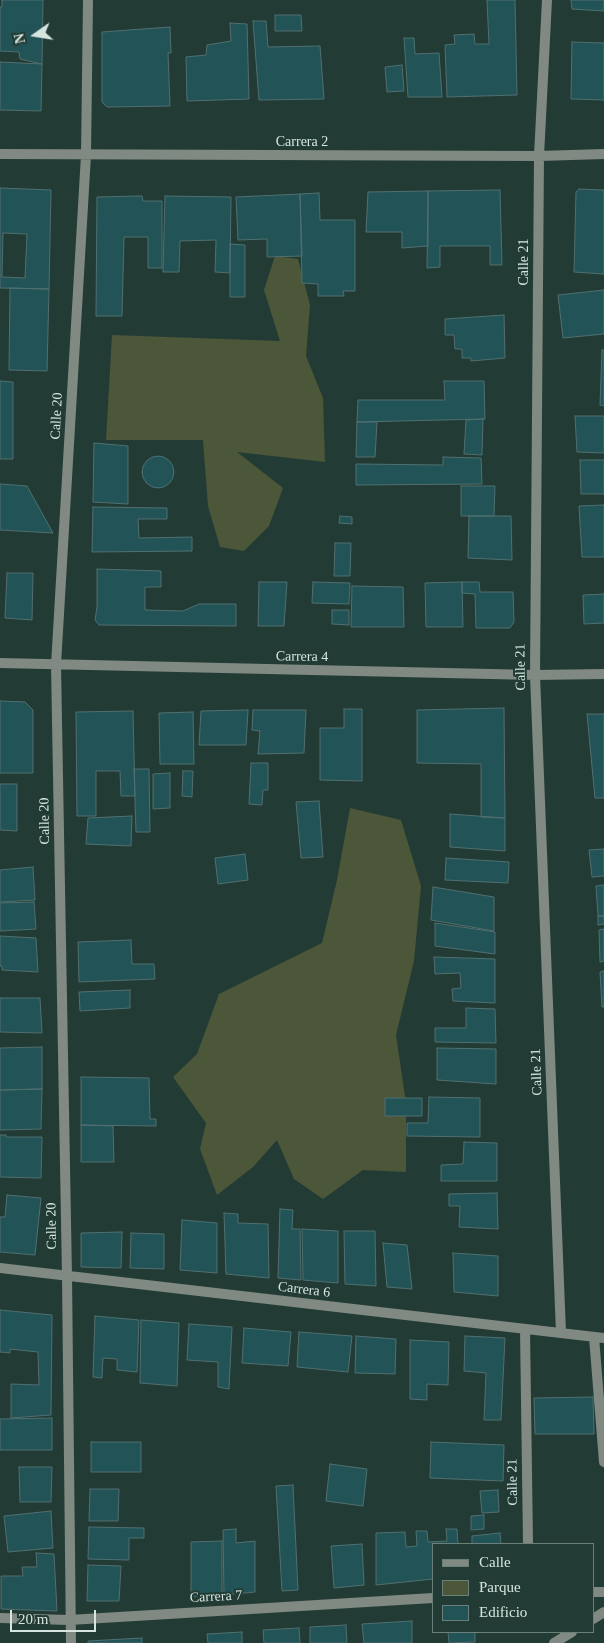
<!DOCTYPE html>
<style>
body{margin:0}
#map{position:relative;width:604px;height:1643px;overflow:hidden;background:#223c35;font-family:Georgia,serif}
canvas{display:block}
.legend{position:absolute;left:432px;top:1543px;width:162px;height:90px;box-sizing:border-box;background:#223c35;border:1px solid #6a8079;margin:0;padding:6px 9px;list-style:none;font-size:15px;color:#d6e5e0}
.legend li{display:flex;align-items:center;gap:10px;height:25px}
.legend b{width:25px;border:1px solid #6a8079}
.north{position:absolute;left:10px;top:10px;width:50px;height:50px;-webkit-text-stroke:4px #223c35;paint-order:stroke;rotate:257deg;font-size:14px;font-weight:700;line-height:20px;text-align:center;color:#d6e5e0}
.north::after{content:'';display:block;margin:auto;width:18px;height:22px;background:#d6e5e0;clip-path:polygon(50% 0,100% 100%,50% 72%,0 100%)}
.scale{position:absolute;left:10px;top:1610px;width:86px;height:22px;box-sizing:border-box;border:2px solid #d6e5e0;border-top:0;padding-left:6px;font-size:15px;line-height:18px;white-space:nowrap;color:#d6e5e0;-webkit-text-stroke:4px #223c35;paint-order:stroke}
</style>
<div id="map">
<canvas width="604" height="1643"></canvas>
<ul class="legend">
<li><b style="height:6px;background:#808982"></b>Calle</li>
<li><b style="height:14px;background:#4b5738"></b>Parque</li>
<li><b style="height:14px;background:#225457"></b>Edificio</li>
</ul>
<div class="north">N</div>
<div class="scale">20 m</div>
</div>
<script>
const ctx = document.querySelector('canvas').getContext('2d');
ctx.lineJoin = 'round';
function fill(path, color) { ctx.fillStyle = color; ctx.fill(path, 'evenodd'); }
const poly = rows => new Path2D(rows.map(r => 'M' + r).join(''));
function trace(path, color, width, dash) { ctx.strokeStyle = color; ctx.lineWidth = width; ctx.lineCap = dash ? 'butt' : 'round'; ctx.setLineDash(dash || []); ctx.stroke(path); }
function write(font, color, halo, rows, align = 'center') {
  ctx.font = font + ' Georgia,serif'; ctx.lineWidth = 4; ctx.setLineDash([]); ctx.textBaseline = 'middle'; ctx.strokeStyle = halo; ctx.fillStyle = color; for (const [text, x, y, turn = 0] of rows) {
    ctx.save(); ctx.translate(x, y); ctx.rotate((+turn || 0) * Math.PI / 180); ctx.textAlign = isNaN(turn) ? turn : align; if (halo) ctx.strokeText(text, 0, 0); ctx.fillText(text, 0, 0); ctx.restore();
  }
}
fill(poly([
 [275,256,298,259,310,305,306,356,323,398,325,462,237,452,283,488,269,526,244,551,220,547,208,506,203,440,106,440,112,335,280,341,264,290],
 [350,808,401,820,421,886,414,961,396,1035,406,1103,406,1172,363,1170,323,1199,294,1179,277,1140,253,1167,217,1195,200,1149,206,1123,173,1077,197,1054,219,994,322,943,337,880]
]), '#4b5738');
const building = poly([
 [2,0,43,0,42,64,20,59,19,52,0,51,0,7,2,7,2,0],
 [487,0,515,0,517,95,447,97,445,45,455,44,454,35,474,34,475,44,489,44,487,0],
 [571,0,604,0,604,11,572,9,571,0],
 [275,15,301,15,302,31,275,31,275,15],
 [253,21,266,21,268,47,320,46,324,99,259,100,253,21],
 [230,23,247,24,249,99,187,101,186,57,206,55,207,45,231,41,230,23],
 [170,27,171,53,168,53,170,106,107,107,102,102,102,32,170,27],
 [404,38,414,38,415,54,439,53,442,97,408,97,404,38],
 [572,42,604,43,604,100,571,99,572,42],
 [0,62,42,64,41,111,0,110,0,62],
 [402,65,404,91,387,92,385,67,402,65],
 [0,188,51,190,49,289,0,288,0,188],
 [3,233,27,234,25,278,2,277,3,233],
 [579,189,604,190,604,274,574,272,576,192,579,189],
 [500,190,502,265,490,265,490,246,440,246,440,267,427,268,428,191,500,190],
 [428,191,428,246,402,248,402,232,366,232,368,192,428,191],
 [319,193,320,220,355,220,355,291,343,291,344,296,318,296,318,284,302,283,300,194,319,193],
 [300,194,302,256,267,257,267,239,238,240,236,197,300,194],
 [138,196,142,196,143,201,162,201,162,268,148,268,148,237,124,237,122,316,96,316,97,197,138,196],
 [165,196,231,197,230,273,215,272,216,240,180,241,179,272,163,272,165,196],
 [230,244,245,245,245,297,230,297,230,244],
 [10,288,49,289,47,371,9,370,10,288],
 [604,290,604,334,563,338,558,295,604,290],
 [504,315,505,358,471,361,471,358,462,358,462,349,455,349,454,335,445,335,445,319,504,315],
 [602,350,604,350,604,406,600,405,602,350],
 [0,381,13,382,13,459,0,459,0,381],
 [444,381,484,381,485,419,357,422,358,400,445,400,444,381],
 [575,416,604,416,604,453,577,452,575,416],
 [483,419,482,455,464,454,466,420,483,419],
 [357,422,377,422,375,457,356,457,357,422],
 [94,443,128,446,128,504,93,502,94,443],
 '142 472a16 16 0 1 1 32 0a16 16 0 1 1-32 0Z',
 [443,457,481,458,482,484,356,485,356,464,443,465,443,457],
 [580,460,604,460,604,494,581,494,580,460],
 [0,484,27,486,53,533,0,530,0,484],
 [461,486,495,486,494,516,461,516,461,486],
 [604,505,604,557,582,557,579,506,604,505],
 [93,507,167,508,167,519,138,519,139,538,192,537,192,551,92,552,93,507],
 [340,516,352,517,352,524,339,523,340,516],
 [469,516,511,516,512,560,468,558,469,516],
 [335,543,351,543,350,576,334,576,335,543],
 [97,569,161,571,161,587,145,587,145,610,183,611,199,604,236,604,236,626,99,625,95,620,97,607,97,569],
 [7,573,33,573,32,620,5,618,7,573],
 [259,582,287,582,284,626,258,626,259,582],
 [313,582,350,583,349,604,312,603,313,582],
 [462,582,463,627,426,627,425,583,462,582],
 [462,582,479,582,480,592,513,592,514,622,510,628,476,628,475,594,462,593,462,582],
 [352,586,403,587,404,627,351,627,352,586],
 [604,594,604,623,584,624,583,595,604,594],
 [332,610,349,610,349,625,332,624,332,610],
 [0,701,25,702,33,710,33,773,0,773,0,701],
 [504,708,505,818,481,817,481,764,417,763,417,710,504,708],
 [344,709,362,709,362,781,320,780,320,728,344,728,344,709],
 [248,710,246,745,199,745,201,711,248,710],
 [253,710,306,710,304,753,258,754,260,731,252,730,253,710],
 [133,711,135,796,121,796,120,771,96,771,96,816,77,816,76,712,133,711],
 [193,712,194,764,160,764,159,713,193,712],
 [587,714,604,714,604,798,595,798,587,714],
 [251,763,268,763,268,790,263,790,262,805,249,804,251,763],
 [134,769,149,769,150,832,136,832,134,769],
 [183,771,193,771,192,797,182,796,183,771],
 [170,773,170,808,153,809,153,774,170,773],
 [0,784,17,784,17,831,0,830,0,784],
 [319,801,323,857,301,858,296,802,319,801],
 [450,814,505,818,505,851,450,847,450,814],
 [132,816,131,846,86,844,88,818,132,816],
 [604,849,604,876,592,877,589,850,604,849],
 [245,854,248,880,218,884,215,858,245,854],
 [446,858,509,862,508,883,445,880,446,858],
 [33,867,35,900,0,902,0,870,33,867],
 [604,885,604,916,598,916,596,886,604,885],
 [433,887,494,897,494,931,431,920,433,887],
 [34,902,36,929,0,931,0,903,34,902],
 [598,916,604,916,604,924,598,925,598,916],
 [435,923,495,932,495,954,435,946,435,923],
 [604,929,604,961,600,962,599,930,604,929],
 [0,936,36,938,38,972,2,970,2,966,0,966,0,936],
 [131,940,132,964,154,964,155,979,79,982,78,942,131,940],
 [434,957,495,959,495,1003,453,1001,452,989,461,988,460,973,435,974,434,957],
 [604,971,604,1007,602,1007,600,972,604,971],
 [130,990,130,1008,80,1011,79,992,130,990],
 [0,998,40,998,42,1033,0,1032,0,998],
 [466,1008,495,1009,496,1043,435,1042,435,1028,466,1028,466,1008],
 [42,1047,42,1089,0,1090,0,1048,42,1047],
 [437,1048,496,1049,496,1084,437,1080,437,1048],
 [81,1077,149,1078,150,1119,156,1119,156,1126,81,1125,81,1077],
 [42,1089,41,1129,0,1130,0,1090,42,1089],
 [429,1097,480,1098,480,1137,407,1136,407,1123,428,1123,429,1097],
 [385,1098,422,1098,422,1116,385,1116,385,1098],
 [81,1125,113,1126,114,1162,81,1162,81,1125],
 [0,1135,6,1135,6,1137,42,1137,41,1178,0,1177,0,1135],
 [464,1142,497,1143,497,1181,441,1181,441,1165,463,1164,464,1142],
 [497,1193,498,1229,459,1227,460,1206,449,1206,449,1194,497,1193],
 [7,1195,41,1198,35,1255,0,1252,0,1217,5,1217,7,1195],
 [280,1209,293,1210,292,1229,300,1229,301,1280,278,1278,280,1209],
 [224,1213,238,1214,238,1223,268,1224,269,1278,226,1274,224,1213],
 [182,1220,217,1223,217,1273,180,1270,182,1220],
 [302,1229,338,1231,338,1283,303,1280,302,1229],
 [344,1231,375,1231,376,1286,345,1284,344,1231],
 [122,1232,121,1268,81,1267,81,1233,122,1232],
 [131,1233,164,1234,164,1269,130,1268,131,1233],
 [383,1243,407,1245,412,1289,387,1287,383,1243],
 [453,1253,498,1256,498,1296,454,1292,453,1253],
 [0,1310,52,1315,51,1415,11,1418,11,1384,39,1385,38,1352,10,1349,10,1353,0,1352,0,1310],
 [95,1316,139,1320,137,1372,117,1370,117,1359,103,1358,102,1378,93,1377,95,1316],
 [141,1320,179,1323,177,1386,140,1383,141,1320],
 [189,1324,232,1327,229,1389,218,1387,218,1362,187,1360,189,1324],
 [244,1328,291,1332,288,1366,242,1363,244,1328],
 [299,1332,352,1336,348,1372,297,1367,299,1332],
 [356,1336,396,1339,395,1374,355,1373,356,1336],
 [465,1336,505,1338,501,1420,484,1420,486,1373,464,1371,465,1336],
 [410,1340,449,1342,448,1385,427,1384,427,1400,410,1399,410,1340],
 [593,1397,594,1434,535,1434,534,1398,593,1397],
 [52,1418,52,1450,0,1450,0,1419,52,1418],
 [91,1442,141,1442,141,1472,91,1472,91,1442],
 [431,1442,504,1445,503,1481,430,1478,431,1442],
 [330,1464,367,1469,363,1506,326,1501,330,1464],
 [19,1467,52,1467,51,1502,20,1502,19,1467],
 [293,1485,298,1590,282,1591,276,1486,293,1485],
 [90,1489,119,1489,118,1521,89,1521,90,1489],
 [498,1490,499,1512,482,1513,480,1491,498,1490],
 [51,1511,53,1548,8,1552,4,1516,51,1511],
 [484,1515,484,1529,471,1530,471,1516,484,1515],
 [89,1527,144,1528,144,1538,129,1538,129,1560,88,1559,89,1527],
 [236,1529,236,1543,255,1541,255,1592,224,1595,223,1530,236,1529],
 [446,1529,457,1529,458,1544,433,1544,433,1579,376,1585,376,1533,405,1532,406,1547,417,1546,416,1531,427,1531,428,1542,447,1541,446,1529],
 [500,1533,501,1544,472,1544,472,1536,500,1533],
 [222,1541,222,1595,191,1597,191,1542,222,1541],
 [362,1544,364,1585,334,1588,331,1546,362,1544],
 [36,1553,54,1554,57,1611,1,1609,1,1576,23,1576,22,1567,37,1567,36,1553],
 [88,1565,121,1566,119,1601,87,1601,88,1565],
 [412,1621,412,1643,364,1643,362,1624,412,1621],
 [346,1625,347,1643,310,1643,310,1627,346,1625],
 [299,1628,300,1643,264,1643,263,1630,299,1628],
 [242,1632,242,1643,208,1643,207,1634,242,1632],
 [448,1632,475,1632,475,1642,449,1643,448,1632],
 [142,1638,142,1643,88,1643,88,1641,142,1638]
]);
fill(building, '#225457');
trace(building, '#516f70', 1);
trace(poly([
 [547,0,539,156,535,675,561,1333],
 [0,154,539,156,604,154],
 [0,663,535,675,604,674],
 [0,1268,604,1338],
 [525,1329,528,1544],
 [594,1337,604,1462],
 [593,1592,604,1592],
 [0,1618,69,1620,433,1598],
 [593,1619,604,1612],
 [71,1643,67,1276,56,665,86,155,88,0],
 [554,1643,572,1632]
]), '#808982', 10);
write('14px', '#d6e5e0', '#223c35', [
 ["Carrera 2",302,142],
 ["Calle 21",524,262,-90],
 ["Calle 20",57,416,-87],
 ["Carrera 4",302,657,1],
 ["Calle 21",521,667,-91],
 ["Calle 20",45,821,-91],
 ["Calle 21",537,1072,-92],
 ["Calle 20",52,1226,-91],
 ["Carrera 6",304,1290,7],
 ["Calle 21",513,1482,-91],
 ["Carrera 7",216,1597,-3]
]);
</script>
